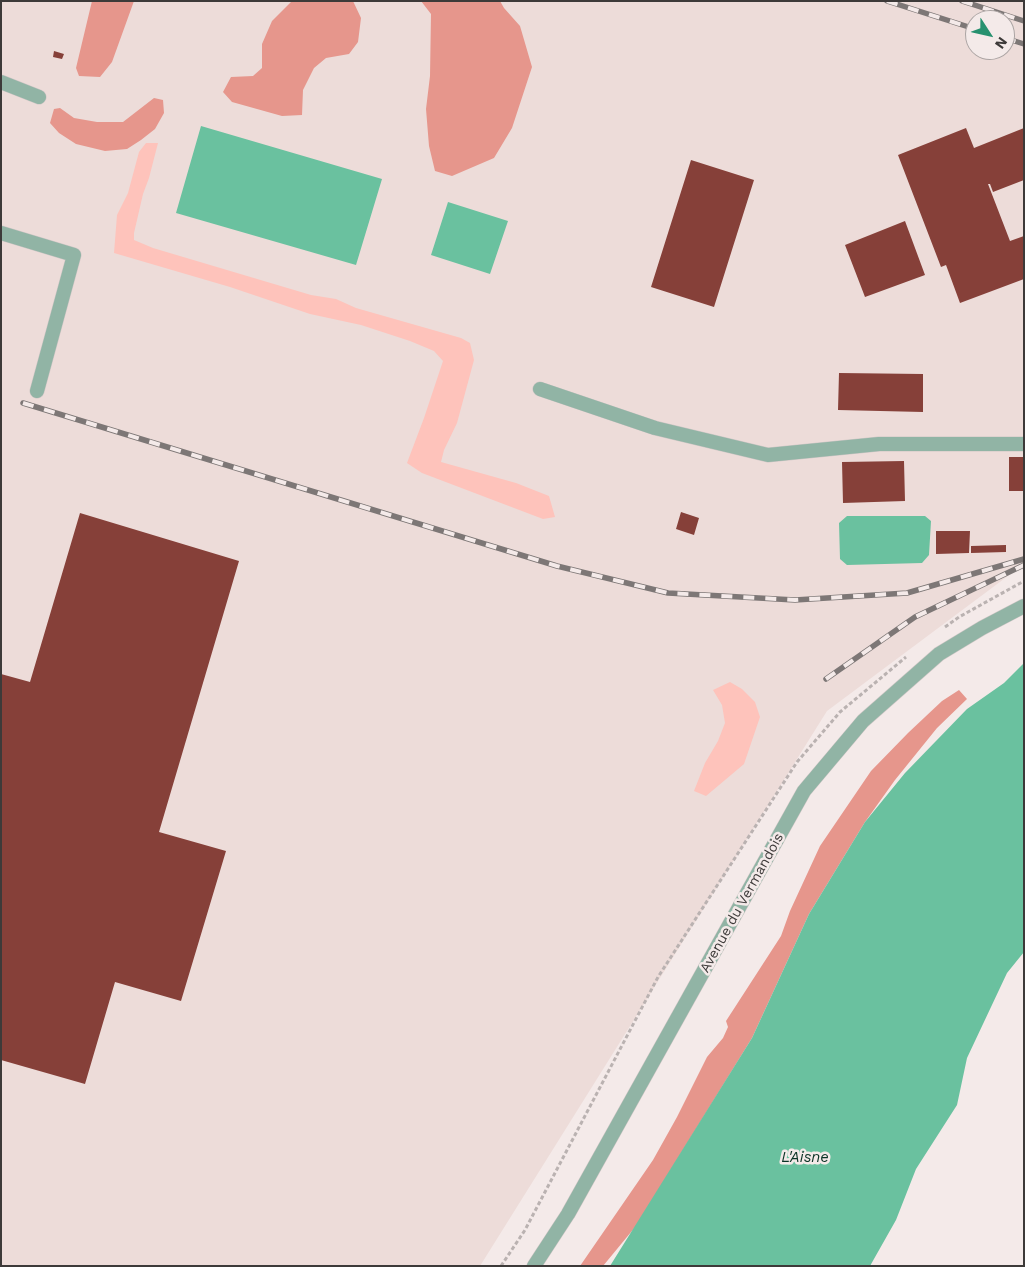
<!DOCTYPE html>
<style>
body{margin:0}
#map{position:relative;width:1025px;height:1267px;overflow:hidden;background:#f4eae9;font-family:"Work Sans",sans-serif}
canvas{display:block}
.frame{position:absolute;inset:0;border:2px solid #3d3a39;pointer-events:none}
.north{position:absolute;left:965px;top:10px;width:50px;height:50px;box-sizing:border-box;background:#f4eae9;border:1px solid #aba4a3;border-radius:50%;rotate:125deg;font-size:14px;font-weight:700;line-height:20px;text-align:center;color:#3d3a39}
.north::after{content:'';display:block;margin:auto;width:18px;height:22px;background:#27916f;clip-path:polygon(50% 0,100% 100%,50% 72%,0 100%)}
</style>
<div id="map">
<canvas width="1025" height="1267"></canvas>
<div class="frame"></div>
<div class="north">N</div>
</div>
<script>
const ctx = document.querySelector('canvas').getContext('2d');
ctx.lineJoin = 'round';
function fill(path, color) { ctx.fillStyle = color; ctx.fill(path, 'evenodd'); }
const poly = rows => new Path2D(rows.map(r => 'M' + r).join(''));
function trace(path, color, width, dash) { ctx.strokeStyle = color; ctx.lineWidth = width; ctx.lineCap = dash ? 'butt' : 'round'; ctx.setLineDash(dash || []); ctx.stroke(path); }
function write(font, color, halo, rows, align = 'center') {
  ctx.font = font + ' "Work Sans",sans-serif'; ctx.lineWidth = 5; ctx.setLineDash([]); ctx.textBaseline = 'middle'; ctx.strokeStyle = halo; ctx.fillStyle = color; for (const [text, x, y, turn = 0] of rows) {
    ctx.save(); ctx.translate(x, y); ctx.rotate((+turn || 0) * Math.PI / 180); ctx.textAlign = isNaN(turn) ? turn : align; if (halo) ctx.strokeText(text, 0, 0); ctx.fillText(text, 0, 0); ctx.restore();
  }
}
fill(poly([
 [1,1,1024,1,1024,564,827,711,480,1266,1,1266],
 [975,20,1005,20,1005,50,975,50]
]), '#eddcd9');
fill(poly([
 [146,143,158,143,149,178,143,194,134,233,134,240,153,248,311,295,336,299,356,308,461,338,470,343,474,360,457,423,444,450,441,462,516,483,549,496,555,517,543,519,422,473,407,463,424,418,443,361,434,351,410,341,361,325,310,314,230,287,114,253,117,215,128,193,139,152],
 [730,682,742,689,755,702,760,717,744,764,706,796,694,791,705,763,718,741,725,723,722,705,713,690]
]), '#fec3bb');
fill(poly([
 [92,1,134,1,112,62,100,77,79,76,76,68],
 [292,1,353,1,361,18,358,42,349,54,326,58,314,68,303,90,302,115,282,116,232,102,223,92,231,77,253,76,262,68,262,44,272,21],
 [421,1,500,1,504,8,520,26,532,67,512,128,494,158,452,176,435,171,429,146,426,109,430,76,431,14],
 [154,98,163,100,164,113,155,129,141,140,127,149,105,151,76,144,59,133,50,123,54,109,60,108,74,118,97,122,123,122],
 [959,690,967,699,937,728,895,780,865,822,809,914,752,1038,636,1226,603,1266,580,1266,653,1160,677,1117,707,1057,723,1038,728,1027,726,1021,781,936,790,911,820,846,871,771,908,733,942,701]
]), '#e6968c');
fill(poly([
 [201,126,382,179,356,265,176,213],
 [448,202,508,221,490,274,431,255],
 [847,516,925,516,931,521,929,555,922,563,847,565,840,559,839,523],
 [1024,663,1024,952,1007,973,967,1058,957,1105,916,1169,896,1220,870,1266,610,1266,752,1038,809,914,865,822,905,773,967,709,1004,683]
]), '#6ac19f');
fill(poly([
 [54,51,64,54,62,59,53,57],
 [966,128,974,148,1024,128,1024,180,993,192,990,184,988,184,1010,241,1024,236,1024,279,960,303,946,265,941,267,898,155],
 [691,160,754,180,714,307,651,287],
 [905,221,925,275,865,297,845,245],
 [839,373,923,374,923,412,838,410],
 [1009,457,1024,457,1024,491,1009,491],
 [904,461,905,501,843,503,842,462],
 [681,512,699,518,694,535,676,529],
 [80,513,239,561,159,832,226,851,181,1001,115,982,85,1084,1,1060,1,674,30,682],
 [936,531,970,531,969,553,936,554],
 [1006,545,1006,552,971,553,971,546]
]), '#864039');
const service = poly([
 [1,82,39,97],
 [1,233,74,255,37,391],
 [540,389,655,428,768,455,879,444,1024,444]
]);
const minor = poly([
 [534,1266,568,1214,804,791,863,721,939,654,982,628,1024,606]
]);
trace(service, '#cfc7c6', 15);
trace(minor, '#cfc7c6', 15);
trace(poly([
 [945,627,959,617,1024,581],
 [501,1266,525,1230,658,977,797,762,840,712,906,657]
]), '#bab2b1', 3, [4, 2.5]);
trace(service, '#91b4a5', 14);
trace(minor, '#91b4a5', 14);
const rail = poly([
 [887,1,975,29],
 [962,1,1024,21],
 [1005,38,1024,44],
 [23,403,557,566,668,593,795,600,907,593,1024,559],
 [826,679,915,617,1024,565]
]);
trace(rail, '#7d7776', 5.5);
trace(rail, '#f4eae9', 4, [11]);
write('14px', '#3d3a39', '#f4eae9', [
 ["Avenue du Vermandois",742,903,-61]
]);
write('italic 15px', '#0a3325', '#f4eae9', [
 ["L'Aisne",805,1158]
]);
</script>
